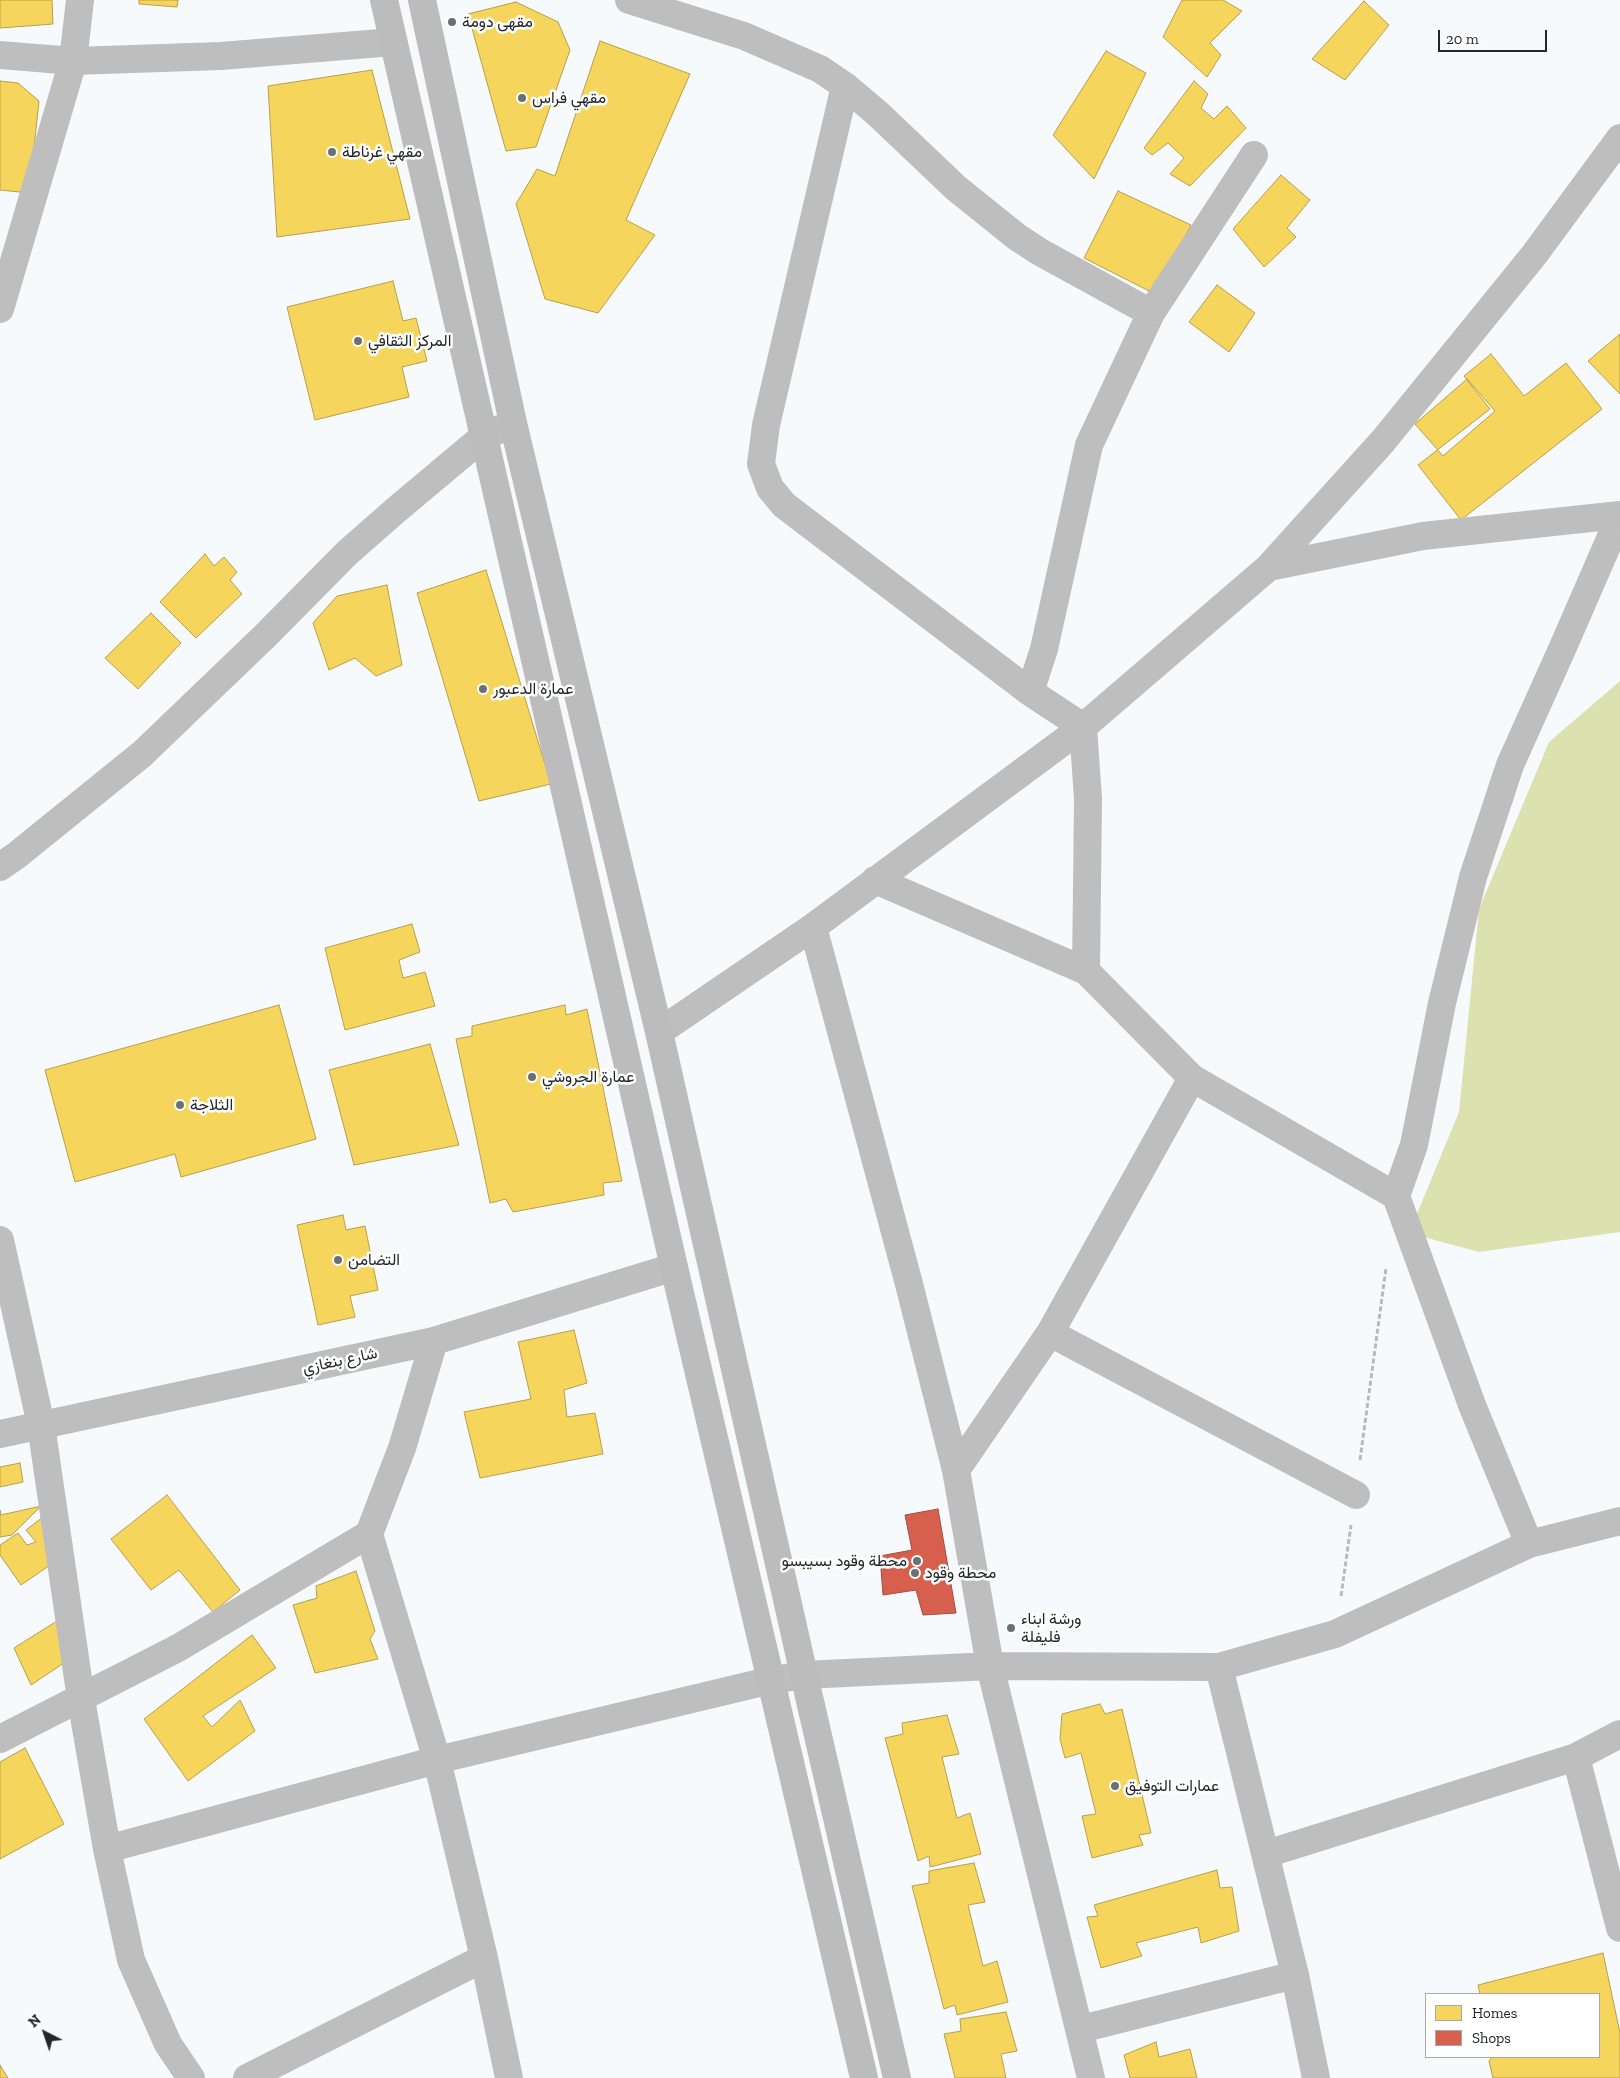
<!DOCTYPE html>
<meta charset="utf-8">
<style>
body{margin:0}
#map{position:relative;width:1620px;height:2078px;overflow:hidden;background:#f7fafc;font-family:"Zilla Slab",serif}
canvas{display:block}
.legend{position:absolute;left:1425px;top:1993px;width:175px;height:65px;box-sizing:border-box;background:#fff;border:1px solid #a7a8a9;margin:0;padding:6px 9px;list-style:none;font-size:15px;color:#232628}
.legend li{display:flex;align-items:center;gap:10px;height:25px}
.legend b{width:25px;border:1px solid #a7a8a9}
.north{position:absolute;left:20px;top:2008px;width:50px;height:50px;-webkit-text-stroke:4px #fff;paint-order:stroke;rotate:319deg;font-size:14px;font-weight:700;line-height:20px;text-align:center;color:#232628}
.north::after{content:'';display:block;margin:auto;width:18px;height:22px;background:#232628;clip-path:polygon(50% 0,100% 100%,50% 72%,0 100%)}
.scale{position:absolute;left:1438px;top:30px;width:109px;height:22px;box-sizing:border-box;border:2px solid #232628;border-top:0;padding-left:6px;font-size:15px;line-height:18px;white-space:nowrap;color:#232628;-webkit-text-stroke:4px #fff;paint-order:stroke}
</style>
<div id="map">
<canvas width="1620" height="2078"></canvas>
<ul class="legend">
<li><b style="height:14px;background:#f6d55c"></b>Homes</li>
<li><b style="height:14px;background:#d6604d"></b>Shops</li>
</ul>
<div class="north">N</div>
<div class="scale">20 m</div>
</div>
<script>
const ctx = document.querySelector('canvas').getContext('2d');
ctx.lineJoin = 'round';
function fill(path, color) { ctx.fillStyle = color; ctx.fill(path, 'evenodd'); }
const poly = rows => new Path2D(rows.map(r => 'M' + r).join(''));
function trace(path, color, width, dash) { ctx.strokeStyle = color; ctx.lineWidth = width; ctx.lineCap = dash ? 'butt' : 'round'; ctx.setLineDash(dash || []); ctx.stroke(path); }
function write(font, color, halo, rows, align = 'center') {
  ctx.font = font + ' "Zilla Slab",Vazirmatn,serif'; ctx.lineWidth = 5; ctx.setLineDash([]); ctx.textBaseline = 'middle'; ctx.strokeStyle = halo; ctx.fillStyle = color; for (const [text, x, y, turn = 0] of rows) {
    ctx.save(); ctx.translate(x, y); ctx.rotate((+turn || 0) * Math.PI / 180); ctx.textAlign = isNaN(turn) ? turn : align; if (halo) ctx.strokeText(text, 0, 0); ctx.fillText(text, 0, 0); ctx.restore();
  }
}
fill(poly([
 [1620,681,1620,1232,1479,1252,1409,1233,1459,1112,1479,909,1549,742]
]), '#dce1b0');
const homes = poly([
 [0,0,52,0,53,24,0,28,0,0],
 [139,0,178,0,177,7,139,4,139,0],
 [1182,0,1223,0,1242,11,1210,43,1221,55,1207,77,1163,37,1182,0],
 [1364,1,1389,25,1345,80,1312,59,1364,1],
 [516,2,558,22,570,50,536,147,506,151,468,14,516,2],
 [600,41,690,74,626,220,655,235,598,313,545,299,516,204,537,169,555,176,600,41],
 [1106,51,1146,73,1094,179,1053,135,1106,51],
 [372,70,410,219,277,237,268,86,372,70],
 [0,81,18,83,39,101,29,193,0,190,0,81],
 [1194,81,1208,94,1201,108,1214,119,1227,106,1246,128,1190,186,1170,174,1184,158,1168,143,1152,155,1144,148,1194,81],
 [1281,175,1310,200,1287,228,1296,237,1264,267,1233,229,1281,175],
 [1118,191,1191,225,1155,294,1084,258,1118,191],
 [393,281,403,321,416,318,427,361,402,367,409,397,315,420,287,307,393,281],
 [1217,285,1255,313,1229,352,1189,322,1217,285],
 [1620,334,1620,394,1588,361,1620,334],
 [1491,354,1524,396,1566,363,1602,409,1461,520,1418,465,1490,409,1464,376,1491,354],
 [1467,379,1495,411,1443,456,1415,424,1467,379],
 [205,554,214,566,224,557,237,572,230,580,242,594,196,638,160,602,205,554],
 [486,570,551,784,479,801,417,593,486,570],
 [387,585,402,665,376,676,355,658,329,670,313,623,337,596,387,585],
 [151,613,181,643,138,689,105,658,151,613],
 [412,924,420,952,399,960,403,978,425,972,435,1006,345,1030,325,948,412,924],
 [279,1005,316,1139,181,1177,175,1154,75,1182,45,1070,279,1005],
 [565,1005,566,1015,587,1009,622,1181,603,1183,604,1195,513,1212,506,1199,490,1203,456,1039,472,1036,472,1026,565,1005],
 [430,1044,459,1145,354,1165,329,1070,430,1044],
 [343,1215,346,1230,365,1226,378,1290,350,1296,355,1317,318,1325,297,1225,343,1215],
 [574,1330,587,1383,564,1390,567,1417,595,1413,603,1454,480,1478,464,1412,531,1399,518,1342,574,1330],
 [20,1463,23,1482,0,1487,0,1467,20,1463],
 [167,1495,240,1590,213,1612,179,1570,151,1590,111,1539,167,1495],
 [41,1506,12,1535,0,1537,0,1510,1,1515,41,1506],
 [47,1514,56,1561,21,1585,0,1555,0,1545,18,1533,27,1545,36,1542,26,1530,47,1514],
 [356,1571,375,1631,370,1639,378,1659,315,1673,293,1605,317,1598,316,1586,356,1571],
 [57,1621,67,1661,31,1685,14,1648,57,1621],
 [252,1635,276,1668,203,1716,212,1727,240,1700,255,1731,188,1781,144,1719,252,1635],
 [1100,1704,1105,1714,1122,1709,1151,1833,1139,1835,1143,1845,1092,1858,1082,1816,1096,1814,1081,1753,1065,1758,1060,1739,1062,1714,1100,1704],
 [947,1715,959,1754,942,1757,957,1818,970,1813,981,1854,930,1867,929,1856,918,1861,885,1738,903,1734,902,1723,947,1715],
 [25,1748,64,1824,0,1859,0,1762,25,1748],
 [974,1863,985,1902,968,1905,983,1966,997,1961,1008,2002,957,2015,955,2005,944,2009,912,1886,929,1883,929,1871,974,1863],
 [1217,1870,1220,1888,1232,1887,1239,1931,1201,1943,1198,1927,1136,1943,1142,1956,1101,1968,1087,1917,1098,1916,1094,1905,1217,1870],
 [1603,1953,1620,2033,1620,2078,1493,2078,1489,2061,1492,2057,1599,2057,1599,1994,1480,1994,1478,1985,1603,1953],
 [1006,2012,1017,2051,1001,2054,1006,2078,955,2078,944,2034,961,2031,960,2019,1006,2012],
 [1156,2042,1159,2057,1190,2049,1197,2078,1130,2078,1124,2055,1156,2042],
 [0,2065,8,2078,0,2078,0,2065]
]);
fill(homes, '#f6d55c');
trace(homes, '#b7a04c', 1);
const shops = poly([
 [938,1509,956,1613,923,1615,916,1590,883,1595,880,1556,912,1550,905,1515,938,1509]
]);
fill(shops, '#d6604d');
trace(shops, '#a04f42', 1);
trace(poly([
 [1360,1460,1386,1268],
 [1341,1596,1351,1525]
]), '#bab9bb', 3, [5, 2.5]);
trace(poly([
 [629,0,744,36,820,69,845,86,877,113,956,188,1017,237,1040,252,1151,313],
 [0,55,73,61,221,56,393,42],
 [845,86,766,425,761,464,770,488,784,505,1030,692,1083,727,1088,799,1086,971],
 [0,309,73,61,80,0],
 [1269,567,1383,441,1534,255,1620,138],
 [1030,692,1044,649,1089,445,1151,313,1254,155],
 [0,867,17,855,142,754,265,636,347,553,396,510,483,437,513,423],
 [875,880,1086,971,1192,1078,1396,1196],
 [813,927,909,1284,956,1470,990,1666,1091,2078],
 [659,1032,813,927,1083,727,1269,567,1423,536,1620,515],
 [0,1240,41,1425,81,1699,107,1849,131,1960,168,2044,191,2078],
 [1050,1333,1356,1495],
 [0,1434,434,1341,674,1267],
 [956,1470,1050,1333,1192,1078],
 [369,1534,437,1760,484,1958,509,2078],
 [1529,1544,1472,1405,1396,1196,1414,1145,1442,1003,1473,877,1510,765,1563,647,1620,516],
 [1219,1667,1295,1975,1316,2078],
 [0,1739,178,1648,369,1534,402,1448,434,1341],
 [1576,1757,1620,1928],
 [107,1849,437,1760,772,1680,804,1675,990,1666,1219,1667,1335,1634,1529,1544,1620,1521],
 [1266,1854,1576,1757,1620,1734],
 [1081,2029,1295,1975],
 [247,2078,484,1958]
]), '#bfbebf', 28);
trace(poly([
 [384,0,674,1267,864,2078],
 [422,0,513,423,659,1032,804,1675,897,2078]
]), '#bcbcbc', 28);
for (const [x, y, r, color] of [
 [452,22,5,"#6d7072"],
 [522,98,5,"#6d7072"],
 [332,152,5,"#6d7072"],
 [358,341,5,"#6d7072"],
 [483,689,5,"#6d7072"],
 [532,1077,5,"#6d7072"],
 [180,1105,5,"#6d7072"],
 [338,1260,5,"#6d7072"],
 [917,1561,5,"#6d7072"],
 [915,1573,5,"#6d7072"],
 [1011,1628,5,"#6d7072"],
 [1115,1786,5,"#6d7072"]
]) { const dot = new Path2D(); dot.arc(x, y, r, 0, 2 * Math.PI); ctx.fillStyle = color; ctx.fill(dot); trace(dot, '#fff', 2); }
write('16px', '#232628', '#fff', [
 ["مقهى دومة",462,22],
 ["مقهي فراس",532,98],
 ["مقهي غرناطة",342,152],
 ["المركز الثقافي",368,341],
 ["عمارة الدعبور",493,689],
 ["عمارة الجروشي",542,1077],
 ["الثلاجة",190,1105],
 ["التضامن",348,1260],
 ["محطة وقود بسيبسو",907,1561,"right"],
 ["محطة وقود",925,1573],
 ["ورشة ابناء",1021,1619],
 ["فليفلة",1021,1637],
 ["عمارات التوفيق",1125,1786]
], 'left');
write('16px', '#232628', '#fff', [
 ["شارع بنغازي",340,1361,-12]
]);
</script>
